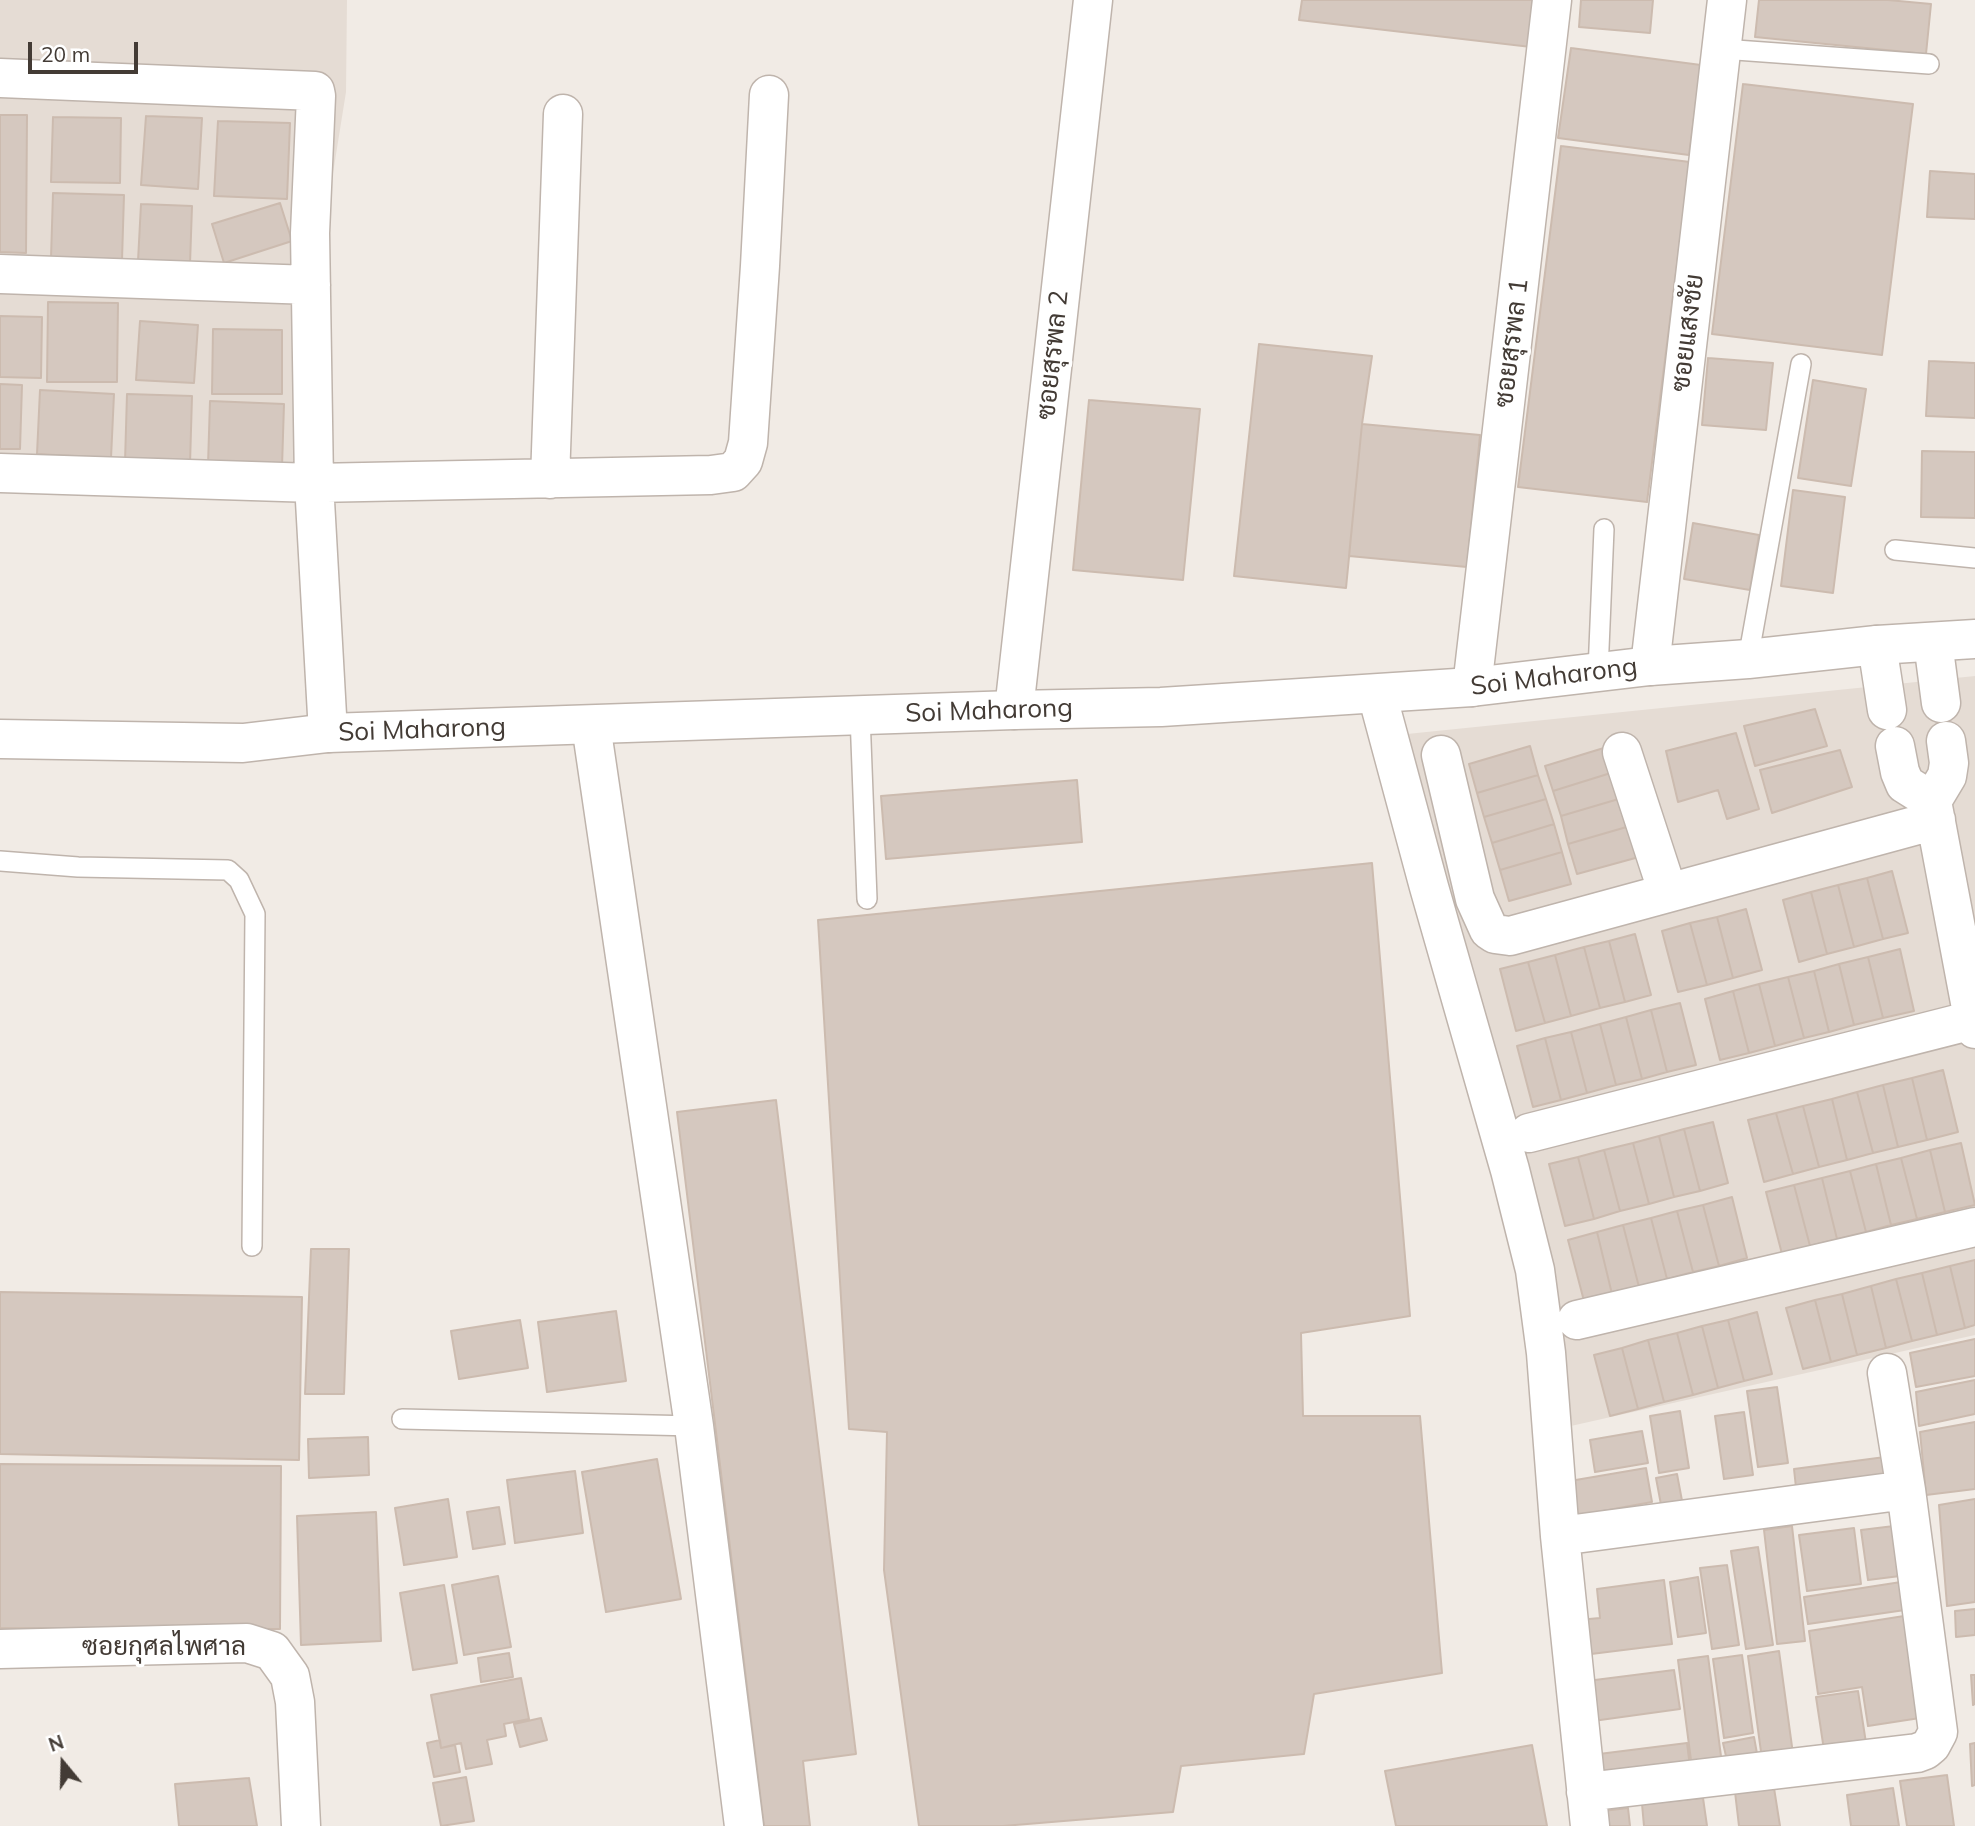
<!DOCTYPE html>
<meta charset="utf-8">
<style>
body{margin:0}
#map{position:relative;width:1975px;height:1826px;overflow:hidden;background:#f1ebe5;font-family:Mulish,sans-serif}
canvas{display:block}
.north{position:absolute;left:28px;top:1728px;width:70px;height:70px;-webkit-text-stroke:5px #fff;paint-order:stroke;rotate:341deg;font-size:19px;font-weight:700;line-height:28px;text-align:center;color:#433b35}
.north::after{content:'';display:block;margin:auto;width:24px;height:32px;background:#433b35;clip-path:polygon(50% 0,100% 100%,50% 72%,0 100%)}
.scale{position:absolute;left:28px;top:42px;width:110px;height:32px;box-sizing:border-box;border:4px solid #433b35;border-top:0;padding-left:9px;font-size:21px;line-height:24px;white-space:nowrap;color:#433b35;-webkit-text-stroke:5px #fff;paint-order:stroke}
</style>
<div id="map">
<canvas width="1975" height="1826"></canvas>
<div class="north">N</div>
<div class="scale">20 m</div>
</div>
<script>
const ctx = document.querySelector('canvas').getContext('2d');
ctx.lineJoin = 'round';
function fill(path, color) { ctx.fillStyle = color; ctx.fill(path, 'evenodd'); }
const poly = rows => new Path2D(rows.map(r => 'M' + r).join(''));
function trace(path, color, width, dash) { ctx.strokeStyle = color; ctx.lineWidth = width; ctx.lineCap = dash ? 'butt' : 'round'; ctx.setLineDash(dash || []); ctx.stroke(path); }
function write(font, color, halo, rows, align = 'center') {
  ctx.font = font + ' Mulish,Sarabun,sans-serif'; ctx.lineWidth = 7; ctx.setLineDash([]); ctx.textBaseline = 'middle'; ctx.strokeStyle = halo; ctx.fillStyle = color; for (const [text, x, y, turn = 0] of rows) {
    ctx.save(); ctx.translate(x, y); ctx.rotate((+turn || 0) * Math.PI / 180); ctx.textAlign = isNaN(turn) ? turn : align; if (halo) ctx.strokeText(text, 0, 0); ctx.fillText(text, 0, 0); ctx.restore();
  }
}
fill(poly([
 [0,0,347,0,346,92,316,279,320,480,0,464],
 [1975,676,1975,1335,1562,1428,1556,1277,1407,734]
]), '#e5dcd4');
const building = poly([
 [1302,0,1536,0,1531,47,1299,20,1302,0],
 [1581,0,1653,0,1650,33,1579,27,1581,0],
 [1759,0,1888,0,1931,4,1926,54,1755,37,1759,0],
 [1571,48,1701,65,1689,155,1558,138,1571,48],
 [1743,84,1913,104,1882,355,1712,334,1743,84],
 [0,115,27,115,26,253,0,252,0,115],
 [146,116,202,118,198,189,141,185,146,116],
 [53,117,121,118,120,183,51,182,53,117],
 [218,121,290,123,287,199,214,196,218,121],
 [1561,146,1690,162,1647,502,1518,487,1561,146],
 [1930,171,1975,174,1975,219,1927,217,1930,171],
 [53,193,124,195,122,260,51,258,53,193],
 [280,203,292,241,224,263,212,224,280,203],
 [141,204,192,206,190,264,138,261,141,204],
 [48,302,118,303,117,382,47,382,48,302],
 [0,316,42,317,41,378,0,377,0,316],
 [140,321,198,325,194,383,136,380,140,321],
 [213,329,282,330,282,394,212,394,213,329],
 [1259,344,1372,356,1362,424,1346,588,1234,576,1259,344],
 [1708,358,1773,363,1766,430,1702,425,1708,358],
 [1929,361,1975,363,1975,418,1926,416,1929,361],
 [1813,380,1866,389,1851,486,1798,478,1813,380],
 [0,384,22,385,20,449,0,449,0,384],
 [40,390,114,394,111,458,37,454,40,390],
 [127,394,192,396,190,464,125,462,127,394],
 [1089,400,1200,409,1183,580,1073,570,1089,400],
 [210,401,284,404,282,467,208,465,210,401],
 [1362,424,1480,435,1467,567,1349,556,1362,424],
 [1922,451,1975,452,1975,518,1921,517,1922,451],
 [1793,490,1845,497,1833,593,1781,586,1793,490],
 [1693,523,1759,535,1750,590,1684,579,1693,523],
 [1815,709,1827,746,1755,766,1744,726,1815,709],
 [1736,733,1759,809,1727,819,1718,790,1678,802,1666,751,1736,733],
 [1530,746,1538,775,1477,793,1469,764,1530,746],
 [1607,747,1614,772,1553,791,1545,766,1607,747],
 [1840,750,1852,787,1772,813,1760,770,1840,750],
 [1614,772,1622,798,1561,816,1553,791,1614,772],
 [1538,775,1546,799,1484,817,1477,793,1538,775],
 [1077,780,1082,842,886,859,881,796,1077,780],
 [1622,798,1630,826,1568,844,1561,816,1622,798],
 [1546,799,1554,824,1492,843,1484,817,1546,799],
 [1554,824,1562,852,1500,870,1492,843,1554,824],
 [1630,826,1639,857,1577,874,1568,844,1630,826],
 [1562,852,1571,884,1509,901,1500,870,1562,852],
 [1372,863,1410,1316,1301,1333,1303,1416,1420,1416,1442,1673,1314,1694,1304,1754,1181,1766,1173,1812,1003,1826,919,1826,884,1570,887,1432,849,1429,818,920,1372,863],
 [1892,871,1908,933,1883,939,1867,878,1892,871],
 [1867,878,1883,939,1854,947,1838,885,1867,878],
 [1838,885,1854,947,1827,954,1811,892,1838,885],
 [1811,892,1827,954,1799,962,1783,900,1811,892],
 [1746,909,1762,970,1733,978,1717,917,1746,909],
 [1717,917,1733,978,1707,985,1690,923,1717,917],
 [1690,923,1707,985,1678,992,1662,931,1690,923],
 [1635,934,1651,995,1625,1002,1609,941,1635,934],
 [1609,941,1625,1002,1600,1008,1584,947,1609,941],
 [1584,947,1600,1008,1571,1016,1555,955,1584,947],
 [1900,949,1914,1011,1883,1018,1868,957,1900,949],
 [1555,955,1571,1016,1545,1023,1528,962,1555,955],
 [1868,957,1883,1018,1854,1025,1839,964,1868,957],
 [1528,962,1545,1023,1516,1031,1500,969,1528,962],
 [1839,964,1854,1025,1829,1032,1814,971,1839,964],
 [1814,971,1829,1032,1804,1038,1788,977,1814,971],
 [1788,977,1804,1038,1775,1046,1759,984,1788,977],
 [1759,984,1775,1046,1749,1053,1733,991,1759,984],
 [1733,991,1749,1053,1720,1060,1705,999,1733,991],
 [1680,1003,1696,1065,1667,1072,1651,1010,1680,1003],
 [1651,1010,1667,1072,1642,1079,1626,1017,1651,1010],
 [1626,1017,1642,1079,1616,1085,1600,1024,1626,1017],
 [1600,1024,1616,1085,1587,1093,1571,1032,1600,1024],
 [1571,1032,1587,1093,1561,1100,1545,1038,1571,1032],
 [1545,1038,1561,1100,1533,1107,1517,1046,1545,1038],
 [1943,1070,1958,1132,1927,1140,1912,1078,1943,1070],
 [1912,1078,1927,1140,1898,1147,1883,1085,1912,1078],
 [1883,1085,1898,1147,1873,1153,1857,1092,1883,1085],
 [1857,1092,1873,1153,1847,1160,1832,1099,1857,1092],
 [1832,1099,1847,1160,1819,1167,1803,1106,1832,1099],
 [776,1100,856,1754,803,1761,810,1826,764,1826,677,1112,776,1100],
 [1803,1106,1819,1167,1793,1174,1776,1113,1803,1106],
 [1776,1113,1793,1174,1764,1182,1748,1120,1776,1113],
 [1713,1122,1728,1183,1700,1191,1684,1129,1713,1122],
 [1684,1129,1700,1191,1674,1197,1659,1136,1684,1129],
 [1659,1136,1674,1197,1649,1204,1633,1143,1659,1136],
 [1633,1143,1649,1204,1620,1211,1604,1150,1633,1143],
 [1961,1143,1975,1205,1945,1212,1930,1150,1961,1143],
 [1604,1150,1620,1211,1594,1219,1578,1157,1604,1150],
 [1930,1150,1945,1212,1917,1219,1901,1158,1930,1150],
 [1578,1157,1594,1219,1565,1226,1549,1164,1578,1157],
 [1901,1158,1917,1219,1891,1225,1876,1164,1901,1158],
 [1876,1164,1891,1225,1866,1232,1850,1171,1876,1164],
 [1850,1171,1866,1232,1837,1239,1822,1178,1850,1171],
 [1822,1178,1837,1239,1810,1246,1794,1185,1822,1178],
 [1794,1185,1810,1246,1782,1254,1766,1192,1794,1185],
 [1732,1197,1747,1258,1719,1266,1703,1205,1732,1197],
 [1703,1205,1719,1266,1693,1272,1677,1211,1703,1205],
 [1677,1211,1693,1272,1667,1279,1651,1218,1677,1211],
 [1651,1218,1667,1279,1639,1287,1623,1225,1651,1218],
 [1623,1225,1639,1287,1612,1294,1597,1232,1623,1225],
 [1597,1232,1612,1294,1584,1301,1568,1240,1597,1232],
 [311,1249,349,1249,344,1394,305,1394,311,1249],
 [1975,1260,1975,1325,1965,1328,1950,1266,1975,1260],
 [1950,1266,1965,1328,1937,1335,1922,1273,1950,1266],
 [1922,1273,1937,1335,1912,1341,1896,1279,1922,1273],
 [1896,1279,1912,1341,1886,1348,1871,1286,1896,1279],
 [1871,1286,1886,1348,1857,1355,1842,1294,1871,1286],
 [0,1292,302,1297,299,1460,0,1454,0,1292],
 [1842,1294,1857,1355,1831,1362,1815,1300,1842,1294],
 [1815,1300,1831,1362,1803,1369,1786,1308,1815,1300],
 [616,1311,626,1381,547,1392,538,1322,616,1311],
 [1757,1312,1772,1374,1744,1381,1728,1320,1757,1312],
 [520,1320,528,1368,459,1379,451,1331,520,1320],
 [1728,1320,1744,1381,1718,1388,1702,1326,1728,1320],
 [1702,1326,1718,1388,1693,1395,1677,1333,1702,1326],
 [1677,1333,1693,1395,1664,1402,1648,1340,1677,1333],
 [1975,1339,1975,1376,1916,1387,1910,1353,1975,1339],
 [1648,1340,1664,1402,1638,1409,1622,1348,1648,1340],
 [1622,1348,1638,1409,1610,1416,1594,1355,1622,1348],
 [1975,1380,1975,1414,1919,1426,1916,1392,1975,1380],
 [1777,1387,1788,1463,1758,1467,1747,1391,1777,1387],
 [1680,1411,1689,1468,1659,1473,1650,1416,1680,1411],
 [1744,1412,1753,1475,1724,1479,1715,1416,1744,1412],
 [1975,1422,1975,1489,1926,1495,1920,1432,1975,1422],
 [1642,1431,1648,1463,1595,1472,1590,1440,1642,1431],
 [368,1437,369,1475,309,1478,308,1439,368,1437],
 [1885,1457,1889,1484,1797,1497,1794,1469,1885,1457],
 [657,1459,681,1599,606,1612,582,1472,657,1459],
 [0,1464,281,1466,280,1629,0,1628,0,1464],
 [1646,1468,1652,1502,1570,1517,1564,1482,1646,1468],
 [575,1471,583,1533,515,1543,507,1480,575,1471],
 [1677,1474,1683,1506,1662,1510,1656,1478,1677,1474],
 [448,1499,457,1557,404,1565,395,1508,448,1499],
 [1975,1499,1975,1602,1947,1606,1939,1505,1975,1499],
 [499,1507,505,1544,473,1549,467,1512,499,1507],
 [376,1512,381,1641,301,1645,297,1516,376,1512],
 [1792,1526,1805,1641,1777,1644,1764,1530,1792,1526],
 [1894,1526,1900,1576,1868,1580,1861,1530,1894,1526],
 [1854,1528,1861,1584,1807,1591,1799,1535,1854,1528],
 [1758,1547,1773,1645,1746,1649,1731,1551,1758,1547],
 [1727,1565,1739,1645,1712,1649,1700,1568,1727,1565],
 [498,1576,511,1647,464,1655,452,1585,498,1576],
 [1698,1577,1706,1633,1678,1637,1670,1582,1698,1577],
 [1664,1580,1672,1644,1583,1655,1578,1620,1600,1618,1597,1589,1664,1580],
 [1901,1582,1905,1610,1808,1624,1804,1597,1901,1582],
 [444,1585,457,1663,413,1670,400,1593,444,1585],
 [1975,1609,1975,1635,1956,1637,1955,1611,1975,1609],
 [1904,1616,1920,1718,1868,1726,1862,1687,1818,1694,1809,1631,1904,1616],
 [1779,1651,1793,1754,1762,1759,1748,1656,1779,1651],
 [509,1653,513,1677,481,1682,478,1658,509,1653],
 [1742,1655,1753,1733,1724,1738,1713,1659,1742,1655],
 [1708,1656,1722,1764,1692,1768,1678,1660,1708,1656],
 [1674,1670,1680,1709,1593,1721,1587,1681,1674,1670],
 [1971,1675,1975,1675,1975,1704,1973,1705,1971,1675],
 [521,1678,529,1719,504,1724,506,1736,487,1740,492,1764,466,1769,461,1743,441,1748,431,1695,521,1678],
 [1858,1691,1866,1743,1824,1750,1816,1697,1858,1691],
 [541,1718,547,1740,520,1747,514,1724,541,1718],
 [1754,1737,1758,1759,1728,1765,1723,1743,1754,1737],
 [440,1740,441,1748,455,1745,460,1772,434,1777,427,1743,440,1740],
 [1687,1743,1690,1767,1601,1777,1599,1754,1687,1743],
 [1975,1743,1975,1785,1972,1786,1970,1744,1975,1743],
 [1532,1745,1547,1826,1396,1826,1385,1771,1532,1745],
 [1947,1775,1954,1826,1907,1826,1900,1781,1947,1775],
 [466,1777,474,1821,441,1826,433,1783,466,1777],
 [249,1778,257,1826,179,1826,175,1784,249,1778],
 [1774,1788,1780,1826,1739,1826,1735,1792,1774,1788],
 [1893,1788,1899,1826,1851,1826,1847,1795,1893,1788],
 [1703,1798,1707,1826,1644,1826,1642,1804,1703,1798],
 [1628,1808,1630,1826,1605,1826,1603,1811,1628,1808]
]);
fill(building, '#d5c8bf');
trace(building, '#ccbbaf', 2);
const service = poly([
 [1722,49,1929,64],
 [1895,550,1975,558],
 [1748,659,1801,364],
 [1598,672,1604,529],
 [860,715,867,899],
 [0,861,78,867,228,870,239,880,255,914,252,1246],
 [402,1419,694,1426]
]);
const minor = poly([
 [0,78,315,91,316,96,310,233,314,483,328,733],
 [0,274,311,285],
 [0,473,314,483,711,475,733,472,743,461,748,443,760,266,769,95],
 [550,479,563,114],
 [1933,642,1941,703],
 [1877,645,1887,710],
 [1650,666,1727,0],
 [1472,687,1552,0],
 [1377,694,1429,887,1510,1170,1535,1270,1546,1353,1560,1536,1590,1826],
 [1014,710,1093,0],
 [591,725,694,1426,744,1826],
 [1946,741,1949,763,1947,776,1932,801,1975,1029],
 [1895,746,1900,772,1905,784,1932,801],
 [1622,752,1668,893],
 [1441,755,1475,899,1489,930,1495,934,1510,936,1936,820],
 [1529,1133,1973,1020],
 [1577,1320,1975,1227],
 [1560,1536,1906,1490],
 [0,1649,247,1643,272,1651,290,1676,295,1702,301,1826],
 [1586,1792,1917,1753,1925,1750,1931,1745,1938,1732,1906,1490,1887,1373]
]);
const tertiary = poly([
 [0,739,243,743,328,733,1014,710,1161,707,1472,687,1650,666,1748,659,1877,645,1975,639]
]);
trace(service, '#bfb4ac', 22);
trace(minor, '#bfb4ac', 41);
trace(tertiary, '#bfb4ac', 41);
trace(service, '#fff', 19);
trace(minor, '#fff', 38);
trace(tertiary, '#fff', 38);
write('26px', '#433b35', '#fff', [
 ["ซอยแสงชัย",1688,333,-83],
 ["ซอยสุรพล 1",1512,343,-83],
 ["ซอยสุรพล 2",1053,355,-84],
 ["Soi Maharong",1554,677,-7],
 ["Soi Maharong",989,711,-2],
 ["Soi Maharong",422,730,-2],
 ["ซอยกุศลไพศาล",164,1647]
]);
</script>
